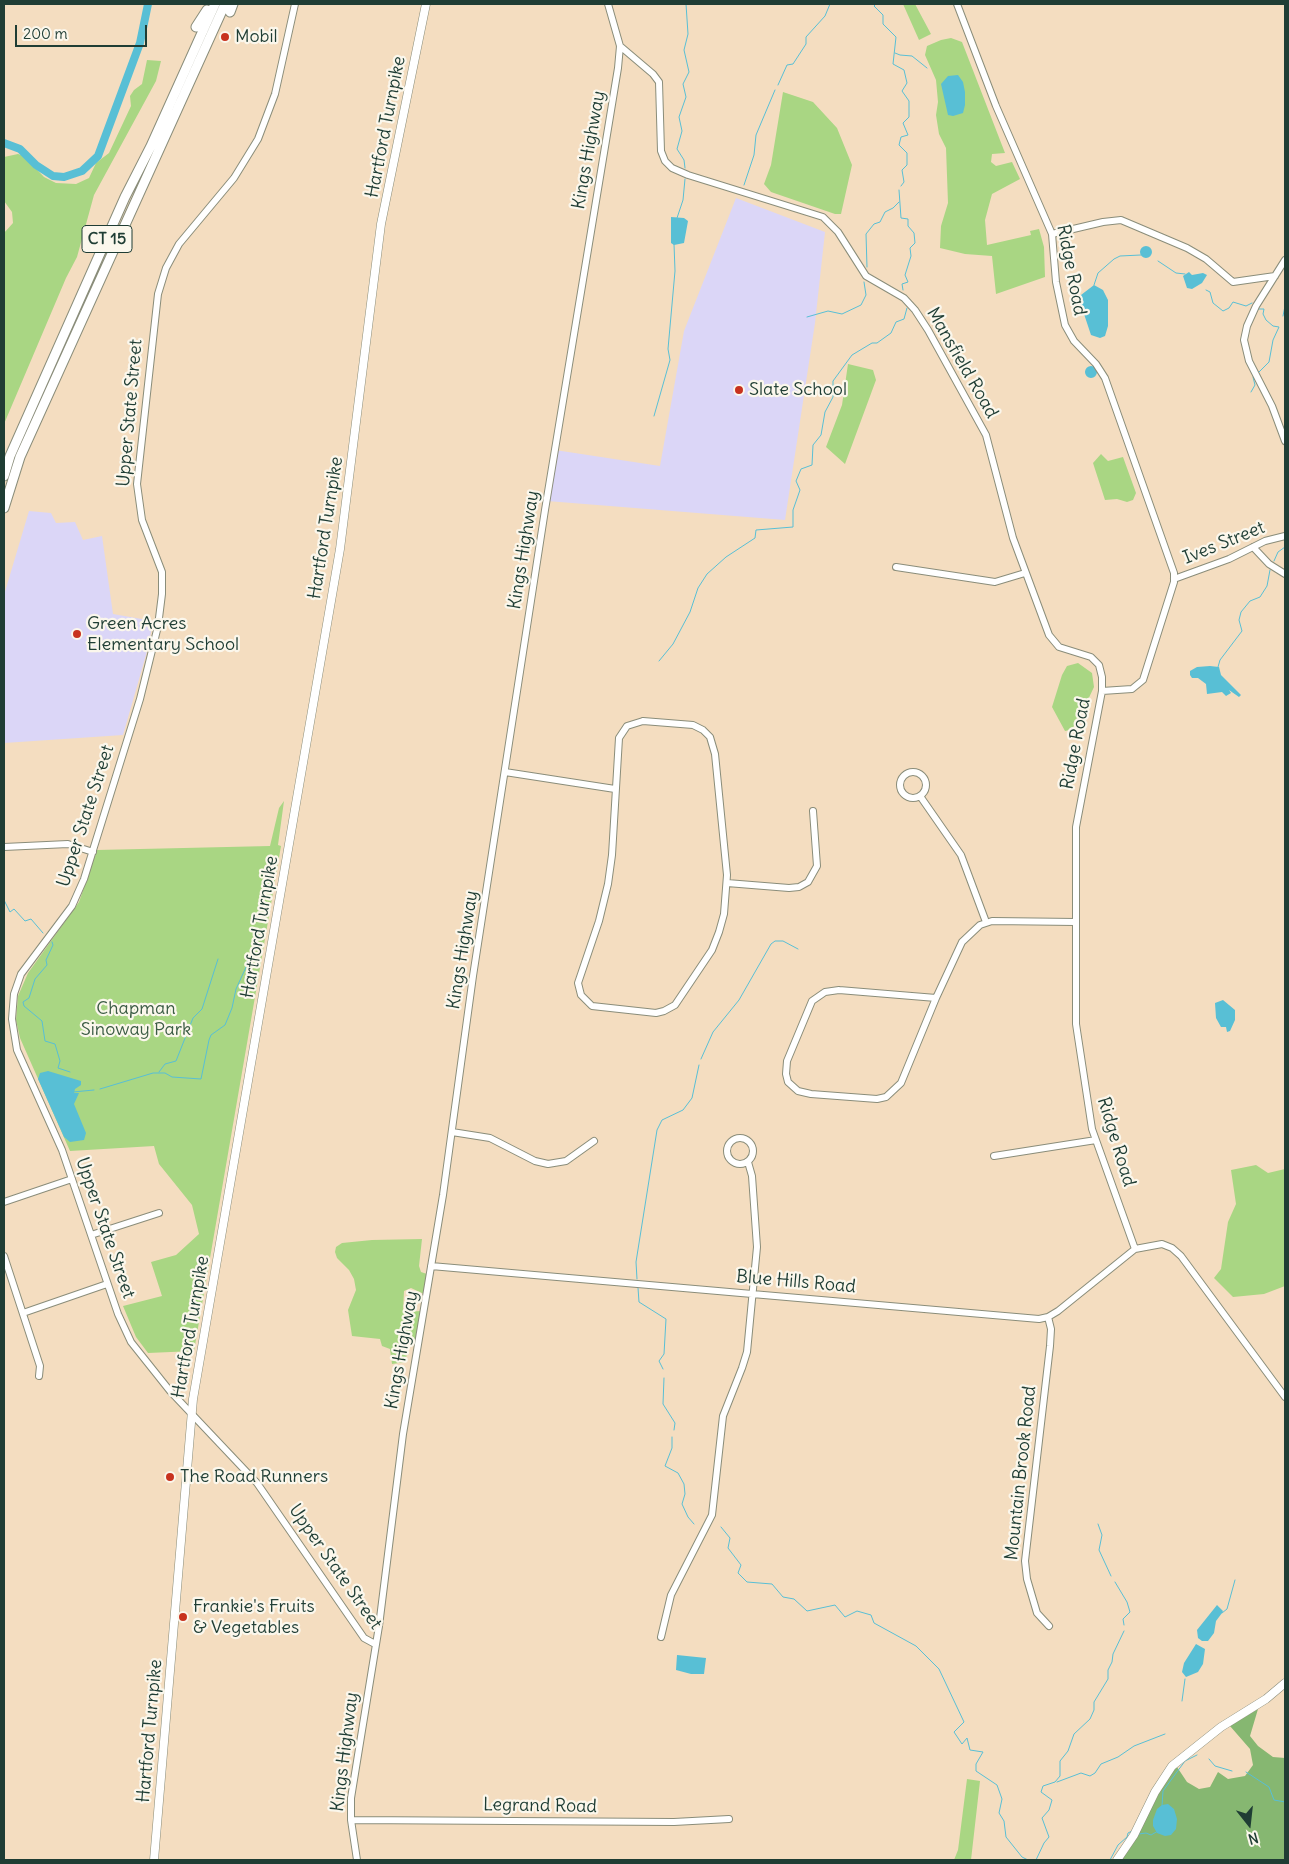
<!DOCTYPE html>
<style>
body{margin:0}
#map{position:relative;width:1289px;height:1864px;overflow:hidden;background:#f4ddc0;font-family:Delius,sans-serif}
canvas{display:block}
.frame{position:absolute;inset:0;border:5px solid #1f3d34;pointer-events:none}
.north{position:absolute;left:1224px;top:1799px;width:50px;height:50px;-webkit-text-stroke:4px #fbf7ec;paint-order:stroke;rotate:164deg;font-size:14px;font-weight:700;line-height:20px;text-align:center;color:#1f3d34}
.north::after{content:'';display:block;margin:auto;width:18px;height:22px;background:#1f3d34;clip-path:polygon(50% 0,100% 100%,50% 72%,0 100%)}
.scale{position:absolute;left:15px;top:25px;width:132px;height:22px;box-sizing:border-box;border:2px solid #1f3d34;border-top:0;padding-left:6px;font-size:15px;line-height:18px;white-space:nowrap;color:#1f3d34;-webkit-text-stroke:4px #fbf7ec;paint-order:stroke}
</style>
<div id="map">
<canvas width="1289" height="1864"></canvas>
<div class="frame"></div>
<div class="north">N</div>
<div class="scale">200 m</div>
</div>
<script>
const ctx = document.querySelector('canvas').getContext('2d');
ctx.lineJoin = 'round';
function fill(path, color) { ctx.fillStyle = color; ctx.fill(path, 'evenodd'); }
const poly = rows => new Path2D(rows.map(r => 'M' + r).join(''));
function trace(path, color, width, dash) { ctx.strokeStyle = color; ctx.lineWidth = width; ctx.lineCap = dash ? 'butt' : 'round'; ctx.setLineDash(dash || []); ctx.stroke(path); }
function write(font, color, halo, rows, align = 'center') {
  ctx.font = font + ' Delius,sans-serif'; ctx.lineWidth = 4.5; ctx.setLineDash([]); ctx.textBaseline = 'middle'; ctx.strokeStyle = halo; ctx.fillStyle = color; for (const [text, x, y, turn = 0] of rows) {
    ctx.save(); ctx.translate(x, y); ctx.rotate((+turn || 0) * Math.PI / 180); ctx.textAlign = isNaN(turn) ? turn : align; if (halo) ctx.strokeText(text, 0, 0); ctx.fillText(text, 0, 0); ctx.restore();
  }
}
fill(poly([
 [736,198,825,232,815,323,785,520,547,501,555,450,660,466,684,331],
 [29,511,51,513,56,523,75,522,83,540,102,536,113,614,153,621,148,648,123,735,4,743,4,595]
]), '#dbd6f7');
fill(poly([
 [903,4,915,4,931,34,919,40],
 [951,38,962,42,1005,153,992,154,991,162,996,166,1012,162,1020,179,992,194,985,220,987,245,1031,235,1030,231,1039,229,1044,247,1045,277,996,294,992,256,965,254,940,248,941,226,948,203,946,148,939,134,936,115,938,102,936,80,925,55,927,46,941,40],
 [147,60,161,61,156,81,94,195,77,257,66,278,4,424,4,233,13,223,12,212,4,201,4,157,18,154,24,156,44,177,56,183,76,184,89,178,96,163,109,153,131,106,130,96,134,90,142,84],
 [783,92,813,102,837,128,852,165,841,214,835,214,771,192,764,184,771,165],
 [848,364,873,370,876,380,845,464,826,447,842,405],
 [1101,454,1108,461,1123,457,1136,493,1133,500,1127,502,1117,499,1105,500,1093,463],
 [1078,663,1092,673,1094,687,1077,723,1070,730,1065,731,1052,707,1062,675,1067,666],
 [284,801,278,845,281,846,194,1351,148,1353,136,1337,123,1306,162,1296,151,1262,176,1255,199,1234,192,1205,159,1164,154,1146,70,1151,20,1038,16,1020,18,996,28,973,79,902,97,850,270,846,279,808],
 [1256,1165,1268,1173,1285,1169,1285,1286,1264,1294,1233,1297,1214,1278,1221,1269,1228,1222,1236,1204,1231,1170],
 [422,1239,419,1266,421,1272,427,1274,424,1294,411,1288,404,1291,403,1312,421,1311,416,1340,410,1341,405,1362,392,1364,390,1349,382,1346,380,1339,352,1336,348,1310,356,1290,354,1279,349,1270,337,1258,335,1252,336,1247,342,1243,372,1240],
 [967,1779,980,1781,971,1860,954,1860,958,1850]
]), '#a9d683');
fill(poly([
 [1258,1709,1250,1736,1258,1746,1273,1757,1285,1758,1285,1860,1120,1860,1166,1779,1177,1767,1187,1782,1199,1789,1210,1787,1218,1772,1228,1779,1245,1776,1253,1765,1250,1749,1230,1726]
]), '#86b771');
fill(poly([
 [958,75,963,82,965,92,965,105,963,113,953,116,948,115,941,84,948,76],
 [671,217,684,218,688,221,684,243,674,245,671,243],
 '1140 252a6 6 0 1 1 12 0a6 6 0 1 1-12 0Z',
 [1189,272,1192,275,1203,273,1207,275,1202,283,1192,289,1187,288,1183,276],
 [1094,285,1103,290,1108,300,1108,326,1105,336,1100,338,1091,335,1080,302,1081,295],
 '1085 372a6 6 0 1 1 12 0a6 6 0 1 1-12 0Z',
 [1210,666,1219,667,1221,675,1241,695,1239,697,1229,690,1231,693,1226,696,1222,692,1207,694,1206,684,1198,678,1192,678,1190,675,1190,671,1197,667],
 [1223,1000,1235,1010,1235,1020,1230,1031,1227,1032,1226,1027,1221,1027,1216,1018,1215,1003],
 [48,1071,81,1081,81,1085,75,1089,74,1093,79,1093,74,1104,86,1133,84,1140,70,1142,64,1137,38,1079,40,1073],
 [1217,1605,1223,1611,1222,1613,1216,1621,1214,1633,1208,1641,1202,1641,1198,1638,1197,1630],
 [1196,1644,1205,1649,1203,1664,1198,1672,1186,1677,1182,1672,1184,1663],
 [677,1655,706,1658,704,1674,691,1674,676,1670],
 [1168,1804,1174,1809,1177,1819,1176,1829,1171,1835,1165,1836,1157,1833,1153,1826,1153,1820,1157,1809,1162,1805]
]), '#58bfd5');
trace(poly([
 [876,4,874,6,883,15,883,24,896,37,893,64,904,70,907,83,902,91,909,101,909,117,903,123,908,135,901,137,899,145,907,153,907,165,902,170,904,182,901,186],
 [895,53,900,55,912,56,927,68],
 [778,85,787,65,793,64,806,44,806,37,825,16,830,4],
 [685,168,684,160,677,149,682,131,679,117,686,97,683,84,689,72,684,50,688,34,686,4],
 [744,185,754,155,756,135,775,90],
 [899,190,901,218,908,219,908,226,914,233,915,243,910,248,911,256,905,275,908,282,902,284,903,290],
 [677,218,683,200,685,179],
 [1158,261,1176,273,1185,274],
 [867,267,866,234,874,224,880,222,885,212,893,208,899,202],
 [1094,285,1098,273,1114,259,1120,256,1141,255],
 [1206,290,1210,292,1213,303,1223,311,1229,308,1233,302,1246,306,1252,303],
 [1259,309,1264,309,1263,314,1266,320,1273,326,1279,327,1273,340,1269,362,1259,372],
 [1283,316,1285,306],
 [807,317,828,311,842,314,861,305,866,295,864,282],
 [1251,392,1255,385,1253,377],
 [654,416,670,360,668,349,675,271,674,244],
 [1274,561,1278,552,1285,547],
 [659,661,673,644,690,612,698,588,707,574,726,557,755,538,756,530,793,527,793,510,800,490,796,481,801,469,812,465,813,445,821,435,825,412,833,397,833,381,852,355,872,343,877,343,891,333,896,322,904,319,907,308],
 [1218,667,1220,660,1242,631,1239,620,1241,612,1250,601,1260,597,1267,586,1270,570],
 [4,900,10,912,14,909,25,921,31,919,43,933],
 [52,942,53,945,46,960,47,965,35,979,29,998,23,1002,24,1006,42,1021,45,1041,55,1044,60,1061,58,1068,70,1072],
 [701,1059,713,1032,739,1000,771,944,775,941,783,941,798,949],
 [159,1072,165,1064,176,1061,193,1018,202,1009,218,959],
 [100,1089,153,1073,165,1073,172,1077,201,1079,209,1040,211,1035,225,1025,232,1008,236,989,247,965,248,957],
 [73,1092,94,1090],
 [637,1279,636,1262,657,1130,662,1120,683,1110,692,1098,699,1065],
 [638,1288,639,1302,666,1319,664,1354,659,1361,663,1369],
 [664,1378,663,1404,675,1423,674,1430],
 [672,1437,672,1448,665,1466,678,1473,684,1484,685,1494,682,1504,688,1517,694,1524],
 [1098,1524,1102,1535,1099,1550,1111,1576],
 [721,1527,730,1538,728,1548,741,1565,738,1573,747,1582,772,1584,783,1597,794,1599,807,1611,835,1605,845,1617,857,1611,871,1615,874,1623,916,1646,939,1669,964,1722,954,1732,962,1744,967,1738,970,1750,983,1752,976,1764,976,1771,997,1785,1002,1799,999,1813,1004,1821,1006,1837,1022,1857,1028,1860],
 [1115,1582,1127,1602,1130,1612,1123,1619,1124,1625],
 [1222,1613,1227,1609,1235,1580],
 [1182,1701,1185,1679],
 [1209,1759,1215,1766,1232,1771],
 [1246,1772,1269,1787,1274,1800,1285,1802],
 [1057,1782,1081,1773,1090,1776,1095,1773,1101,1764,1118,1757,1134,1746,1165,1734],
 [1162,1806,1163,1791,1185,1761,1197,1755],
 [1139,1834,1146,1833,1151,1835,1158,1831],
 [1036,1860,1044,1843,1049,1837,1042,1818,1049,1810,1052,1800,1041,1792,1043,1786,1055,1782,1060,1776,1060,1761,1068,1751,1074,1734,1090,1719,1094,1710,1094,1702,1108,1679,1108,1670,1112,1662,1113,1654,1124,1631],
 [1110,1860,1118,1845,1127,1837,1128,1833,1132,1831]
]), '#58bfd5', 1);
trace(poly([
 [4,143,20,149,36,165,53,176,64,177,82,171,98,156,140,43,148,4]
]), '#58bfd5', 8);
const minor = poly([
 [295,4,275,94,258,139,234,178,179,244,166,268,158,294,137,484,142,520,162,572,162,594,158,626,140,699,84,879,72,906,21,974,14,994,12,1019,17,1050,62,1150,118,1314,131,1342,170,1391,257,1483,364,1638,375,1644],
 [957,4,996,106,1052,234,1056,282,1065,325,1074,341,1096,364,1105,378,1174,573,1174,582,1143,680,1132,689,1102,691],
 [620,46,653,74,659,82,661,151,665,161,672,168,688,175,823,217,838,232,866,276,904,298,915,310,928,330,986,435,1013,538,1049,635,1059,647,1091,657,1099,665,1102,677,1102,691,1076,827,1076,1024,1092,1129,1135,1249],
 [1052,234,1103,222,1121,220,1187,248,1206,259,1233,282,1275,276],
 [1285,260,1256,306,1247,326,1244,340,1249,361,1272,406,1285,441],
 [1253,547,1269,564,1285,574],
 [896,567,995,582,1025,573],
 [1174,579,1229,559,1265,541,1285,536],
 [643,721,693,725,703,730,710,737,715,754,727,875,724,914,719,932,712,950,675,1005,664,1011,656,1013,592,1006,581,995,578,983,599,921,608,884,612,855,619,738,627,726,643,721],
 '900 785a13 13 0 1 1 26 0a13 13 0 1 1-26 0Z',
 [505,772,615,789],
 [920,796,961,855,986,922],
 [4,847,68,844,93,852],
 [727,883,789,888,799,887,808,882,817,866,813,811],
 [839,990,936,998,901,1083,886,1097,877,1099,811,1094,798,1091,788,1082,786,1074,787,1061,812,1001,825,992,839,990],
 [936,998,962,942,980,925,992,921,1076,922],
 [452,1132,490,1138,535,1161,548,1164,566,1161,594,1141],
 '727 1151a13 13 0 1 1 26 0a13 13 0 1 1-26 0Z',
 [994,1156,1096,1140],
 [4,1202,72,1179],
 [91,1235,159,1213],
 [4,1256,40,1366,39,1376],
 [431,1266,1039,1319,1048,1317,1058,1311,1135,1249,1162,1244,1172,1248,1181,1256,1285,1397],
 [23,1313,107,1284],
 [1048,1317,1051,1329,1050,1346,1025,1561,1027,1579,1037,1613,1049,1626],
 [661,1637,671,1595,712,1515,723,1416,742,1368,747,1352,757,1247,752,1176,748,1162],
 [351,1820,674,1822,729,1819],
 [357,1860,351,1820,351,1798,379,1626,403,1434,443,1195,473,976,545,510,618,68,620,46,608,4]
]);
const major = poly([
 [154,1860,193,1399,340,549,381,224,426,4],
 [1117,1860,1134,1835,1155,1792,1172,1766,1221,1727,1266,1699,1285,1683]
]);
const highway = poly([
 [230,12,233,4],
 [196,27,207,10],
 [4,476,10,456,125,197,151,146,215,4],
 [4,508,20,457,225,4]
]);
trace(minor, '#8a8d7a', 8);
trace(major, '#8a8d7a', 9);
trace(highway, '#8a8d7a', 11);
trace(minor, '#fff', 6);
trace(major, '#fff', 8);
trace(highway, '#fff', 9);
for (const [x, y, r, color] of [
 [225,37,5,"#c8321e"],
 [739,390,5,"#c8321e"],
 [77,634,5,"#c8321e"],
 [170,1477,5,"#c8321e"],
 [183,1617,5,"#c8321e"]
]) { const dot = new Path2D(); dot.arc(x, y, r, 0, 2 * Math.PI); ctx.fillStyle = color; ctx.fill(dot); trace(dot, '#fbf7ec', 2); }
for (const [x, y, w] of [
 [107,239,50]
]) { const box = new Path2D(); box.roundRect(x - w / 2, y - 13.5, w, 27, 4); ctx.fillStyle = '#fbf7ec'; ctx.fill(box); trace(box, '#1f3d34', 1); }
write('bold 16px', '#1f3d34', null, [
 ["CT 15",107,239]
]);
write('18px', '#1f3d34', '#fbf7ec', [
 ["Mobil",235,37],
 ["Slate School",749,390],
 ["Green Acres",87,624],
 ["Elementary School",87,645],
 ["The Road Runners",180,1477],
 ["Frankie's Fruits",193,1607],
 ["& Vegetables",193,1628]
], 'left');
write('18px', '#1f3d34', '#fbf7ec', [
 ["Hartford Turnpike",386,127,-79],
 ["Kings Highway",589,150,-80],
 ["Ridge Road",1071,270,79],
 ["Mansfield Road",962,363,60],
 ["Upper State Street",130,413,-85],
 ["Hartford Turnpike",326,528,-81],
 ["Ives Street",1224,543,-22],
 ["Kings Highway",524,550,-81],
 ["Ridge Road",1076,744,-79],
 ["Upper State Street",86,816,-72],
 ["Hartford Turnpike",260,927,-80],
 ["Kings Highway",463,950,-81],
 ["Ridge Road",1116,1142,73],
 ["Upper State Street",105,1228,71],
 ["Blue Hills Road",796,1282,5],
 ["Hartford Turnpike",191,1327,-80],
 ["Kings Highway",402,1350,-80],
 ["Mountain Brook Road",1021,1473,-84],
 ["Upper State Street",335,1567,55],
 ["Hartford Turnpike",150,1731,-85],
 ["Kings Highway",345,1752,-83],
 ["Legrand Road",540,1806,1]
]);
write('18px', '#3b5c44', '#fbf7ec', [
 ["Chapman",136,1009],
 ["Sinoway Park",136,1030]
]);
</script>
